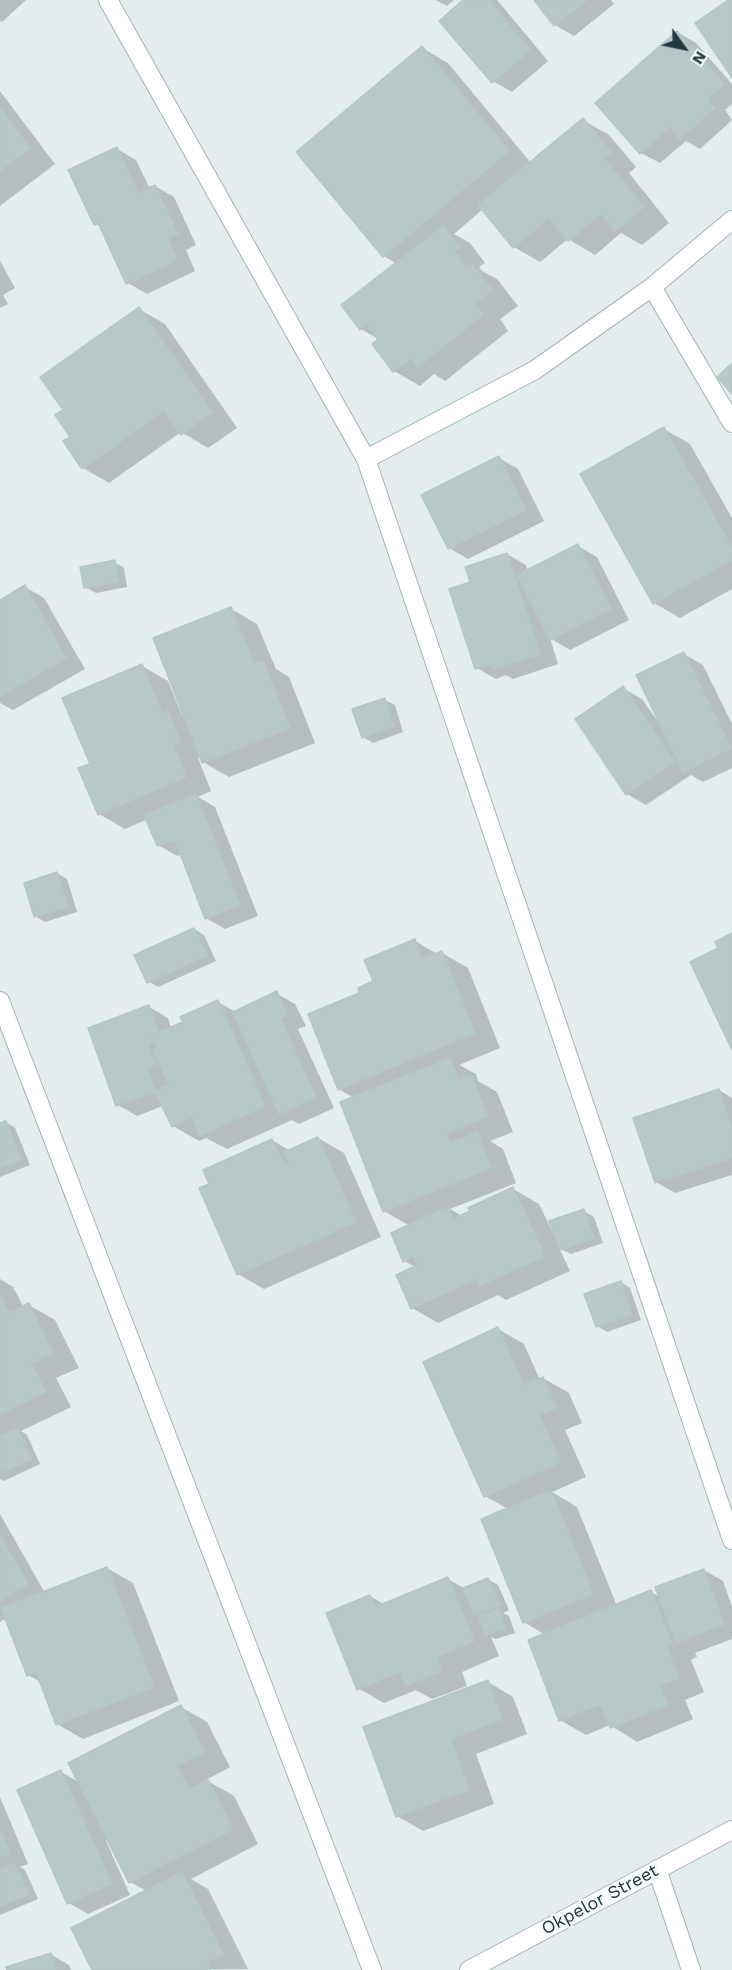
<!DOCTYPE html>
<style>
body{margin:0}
#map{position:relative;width:732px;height:1970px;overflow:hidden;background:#e3edee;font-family:"Work Sans",sans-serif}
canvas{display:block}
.north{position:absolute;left:654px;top:18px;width:60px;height:60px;-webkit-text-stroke:4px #f4fafa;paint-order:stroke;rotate:123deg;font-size:16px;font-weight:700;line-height:24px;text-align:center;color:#213941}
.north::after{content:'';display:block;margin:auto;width:21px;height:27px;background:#213941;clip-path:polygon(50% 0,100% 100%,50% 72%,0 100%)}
</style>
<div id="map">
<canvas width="732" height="1970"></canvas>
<div class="north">N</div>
</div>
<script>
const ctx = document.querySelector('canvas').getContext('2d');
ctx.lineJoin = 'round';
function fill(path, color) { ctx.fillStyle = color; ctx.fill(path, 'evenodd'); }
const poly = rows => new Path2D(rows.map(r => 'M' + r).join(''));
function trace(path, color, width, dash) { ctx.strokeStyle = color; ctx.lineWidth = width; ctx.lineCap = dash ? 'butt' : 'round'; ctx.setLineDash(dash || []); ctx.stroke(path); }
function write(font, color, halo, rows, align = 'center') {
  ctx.font = font + ' "Work Sans",sans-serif'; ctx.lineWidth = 4.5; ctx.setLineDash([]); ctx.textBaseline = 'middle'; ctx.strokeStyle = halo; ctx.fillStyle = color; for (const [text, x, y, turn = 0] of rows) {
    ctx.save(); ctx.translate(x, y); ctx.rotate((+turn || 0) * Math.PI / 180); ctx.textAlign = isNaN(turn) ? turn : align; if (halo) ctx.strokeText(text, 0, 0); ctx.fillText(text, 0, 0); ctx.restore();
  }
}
fill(poly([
 [0,0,26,0,2,22,0,21],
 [436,0,454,0,447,6],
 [466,0,497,0,548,61,512,92,493,81],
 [536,0,611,0,614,4,574,36,555,25],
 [677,32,696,43,732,84,732,104,725,110,732,120,700,149,686,141,660,163,641,153],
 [422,48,448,63,531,163,583,120,609,135,636,167,629,173,669,223,642,245,621,233,595,255,568,239,540,262,514,247,483,209,454,234,470,243,485,263,479,267,482,271,497,279,518,306,500,319,508,331,445,381,434,374,420,386,394,371,380,340,361,329,344,305,397,264,384,256],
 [0,91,55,164,0,206],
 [117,149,136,160,150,189,155,186,174,197,196,245,186,250,195,271,147,294,128,283,102,227,95,224],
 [0,261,15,288,3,295,8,304,0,308],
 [139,309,165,324,237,428,208,448,181,432,109,483,83,468,65,410],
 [664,429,690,444,732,518,732,589,680,618,654,603],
 [499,458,518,469,544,521,468,559,449,548],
 [578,546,597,557,629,620,570,650,550,638,558,664,513,679,506,675,496,679,477,668,472,583,507,554,526,565,528,571],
 [114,562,124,568,127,587,96,593,86,587],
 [25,587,44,598,85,669,13,710,0,703,0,601],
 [231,609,257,624,276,669,289,677,315,743,229,777,203,762,202,757,198,758,211,791,198,797,215,807,258,916,225,929,206,918,182,854,177,856,158,845,148,819,125,829,99,814,92,765,142,666,168,681,182,715,185,713],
 [684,654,703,665,732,724,732,768,703,782,691,775,646,805,627,794,623,688,642,699,659,723],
 [385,700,395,705,403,732,373,743,363,737],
 [57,873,67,879,77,912,45,922,35,916],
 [194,929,204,935,216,961,158,987,148,981],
 [415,941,437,954,442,953,468,968,500,1048,459,1065,476,1074,478,1081,497,1092,513,1132,490,1141,503,1149,516,1183,450,1209,462,1216,513,1189,539,1204,553,1233,584,1211,594,1217,603,1243,571,1254,559,1248,570,1271,506,1300,498,1295,438,1323,412,1308,416,1267,404,1261,410,1226,384,1211,354,1098,339,1089,361,994],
 [276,993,295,1004,306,1026,298,1029,334,1108,299,1124,292,1120,227,1149,206,1138,199,1141,173,1126,163,1106,137,1116,118,1105,149,1007,168,1018,171,1028,218,1002,236,1012],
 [719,1090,732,1098,732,1175,675,1193,656,1182],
 [6,1122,15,1128,30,1165,0,1177,0,1125],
 [318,1138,344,1153,381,1237,264,1289,238,1274,211,1184,272,1140,290,1151],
 [0,1279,13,1287,24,1308,29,1305,55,1320,79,1368,56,1378,71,1407,21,1431,27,1435,40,1464,4,1481,0,1479],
 [621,1282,630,1288,641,1320,607,1332,597,1326],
 [498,1329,524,1344,540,1380,543,1378,569,1393,582,1423,565,1430,586,1477,552,1492,577,1507,617,1606,651,1592,660,1597,704,1570,723,1581,732,1607,732,1639,695,1653,697,1657,691,1660,704,1692,685,1700,693,1719,637,1742,610,1725,586,1735,560,1720,545,1635,524,1622,508,1509,485,1496],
 [0,1514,45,1593,107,1568,133,1583,179,1701,83,1739,57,1724,41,1682,28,1675,7,1618,0,1622],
 [448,1579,465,1589,488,1579,498,1585,509,1610,503,1613,509,1616,515,1633,496,1639,491,1637,499,1656,462,1672,467,1686,432,1699,416,1690,384,1703,358,1688,370,1596,385,1605],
 [488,1682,513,1697,527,1734,476,1754,494,1804,423,1831,397,1816],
 [181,1707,207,1722,230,1767,206,1780,234,1796,258,1844,191,1879,208,1889,248,1969,93,1970,147,1891,130,1882,108,1840,106,1841,130,1895,88,1914,69,1903,61,1772,79,1782],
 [0,1797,28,1864,20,1867,25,1870,38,1899,0,1915],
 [50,1954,69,1965,71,1970,8,1970]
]), '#0003');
const building = poly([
 [463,0,489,0,530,50,492,83,439,21,463,0],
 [534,0,587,0,554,26,534,0],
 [728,0,732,0,732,78,695,23,728,0],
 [677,31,724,84,707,99,715,108,680,139,670,127,640,154,595,103,677,31],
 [422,46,509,151,383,257,296,152,422,46],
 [0,108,30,148,0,171,0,108],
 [583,118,611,152,604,158,644,207,615,231,601,214,568,241,549,218,513,248,478,205,583,118],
 [117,147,138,193,155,185,178,234,168,239,177,260,126,284,98,223,94,225,68,170,117,147],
 [443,226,460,248,454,252,466,267,471,263,493,290,475,304,483,315,418,367,411,358,393,372,372,344,378,339,367,324,360,330,341,305,443,226],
 [139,307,212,412,181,435,164,411,82,469,63,441,70,437,55,415,63,410,40,377,139,307],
 [732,363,732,394,717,377,732,363],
 [664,427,732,548,732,560,653,604,580,474,664,427],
 [499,456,526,510,448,549,421,495,499,456],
 [578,544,611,609,550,640,517,575,578,544],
 [507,553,540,654,493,669,491,664,475,669,449,589,470,582,465,567,507,553],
 [115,560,118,582,84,588,80,567,115,560],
 [25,585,66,658,0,696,0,600,25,585],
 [231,607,254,664,263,661,290,728,202,763,153,638,231,607],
 [684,652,731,748,683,772,636,675,684,652],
 [142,664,162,713,168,710,180,741,173,744,186,777,98,815,78,768,90,764,62,698,142,664],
 [623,686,675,762,626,795,575,719,623,686],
 [385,698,394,726,362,738,352,709,385,698],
 [196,794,240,905,205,919,175,840,157,846,144,815,196,794],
 [57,872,68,907,34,917,24,883,57,872],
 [194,928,207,955,147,983,134,955,194,928],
 [732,933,732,1050,690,962,718,948,715,942,732,933],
 [415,939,422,959,442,951,475,1033,338,1090,308,1014,359,993,358,988,373,981,364,960,415,939],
 [277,991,287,1015,280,1018,316,1097,279,1114,233,1012,277,991],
 [218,1000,265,1106,200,1136,192,1117,172,1127,155,1092,169,1085,153,1051,158,1048,152,1035,183,1022,180,1017,218,1000],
 [149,1005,158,1032,151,1034,154,1041,148,1044,155,1064,147,1068,156,1092,116,1106,88,1028,149,1005],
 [450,1058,458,1080,471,1075,488,1117,447,1133,450,1143,477,1132,491,1168,383,1212,340,1102,450,1058],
 [719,1089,732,1129,732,1158,655,1183,633,1118,719,1089],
 [6,1121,21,1160,0,1168,0,1123,6,1121],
 [318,1137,356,1222,237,1275,199,1188,209,1184,203,1170,272,1139,285,1166,289,1164,284,1152,318,1137],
 [513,1187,545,1256,479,1286,476,1279,411,1309,396,1275,417,1265,413,1256,403,1262,391,1233,448,1207,453,1219,470,1211,468,1208,513,1187],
 [584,1209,594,1238,560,1250,549,1221,584,1209],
 [621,1281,632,1315,596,1327,584,1294,621,1281],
 [0,1296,9,1313,29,1303,53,1353,31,1363,46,1392,0,1414,0,1296],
 [498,1327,524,1386,543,1377,557,1408,539,1415,561,1462,484,1497,423,1362,498,1327],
 [18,1428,31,1459,0,1473,0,1435,18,1428],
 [551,1490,593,1594,523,1623,481,1519,551,1490],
 [0,1535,28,1584,0,1600,0,1535],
 [107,1567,154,1687,56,1725,36,1672,27,1676,1,1608,107,1567],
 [704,1569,724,1624,676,1643,655,1587,704,1569],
 [448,1577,474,1641,437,1657,442,1671,405,1686,400,1672,357,1690,326,1613,370,1595,375,1607,448,1577],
 [488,1578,500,1605,474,1615,463,1588,488,1578],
 [651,1590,672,1643,666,1645,679,1678,660,1685,668,1705,610,1728,600,1704,559,1721,528,1640,651,1590],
 [499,1609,506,1628,485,1635,478,1616,499,1609],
 [488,1680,502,1719,451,1739,469,1790,396,1817,363,1727,488,1680],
 [181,1705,205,1752,177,1766,190,1789,208,1780,233,1829,129,1883,68,1763,181,1705],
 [61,1770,112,1884,67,1904,17,1790,61,1770],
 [0,1830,10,1853,0,1857,0,1830],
 [15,1863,29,1894,0,1906,0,1869,15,1863],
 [182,1872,223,1954,207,1962,211,1970,92,1970,71,1928,182,1872],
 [51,1953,56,1970,7,1970,6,1967,51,1953]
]);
fill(building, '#b8c8c9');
trace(building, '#b5c6c8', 1.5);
const minor = poly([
 [108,0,366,459,732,1540],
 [652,287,732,423],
 [366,459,535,370,652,287,732,220],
 [0,1001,372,1970],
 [657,1869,691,1970],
 [469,1970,732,1830]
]);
trace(minor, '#a5b3b7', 20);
trace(minor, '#fff', 18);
write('18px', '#213941', '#f4fafa', [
 ["Okpelor Street",600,1900,-28]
]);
</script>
